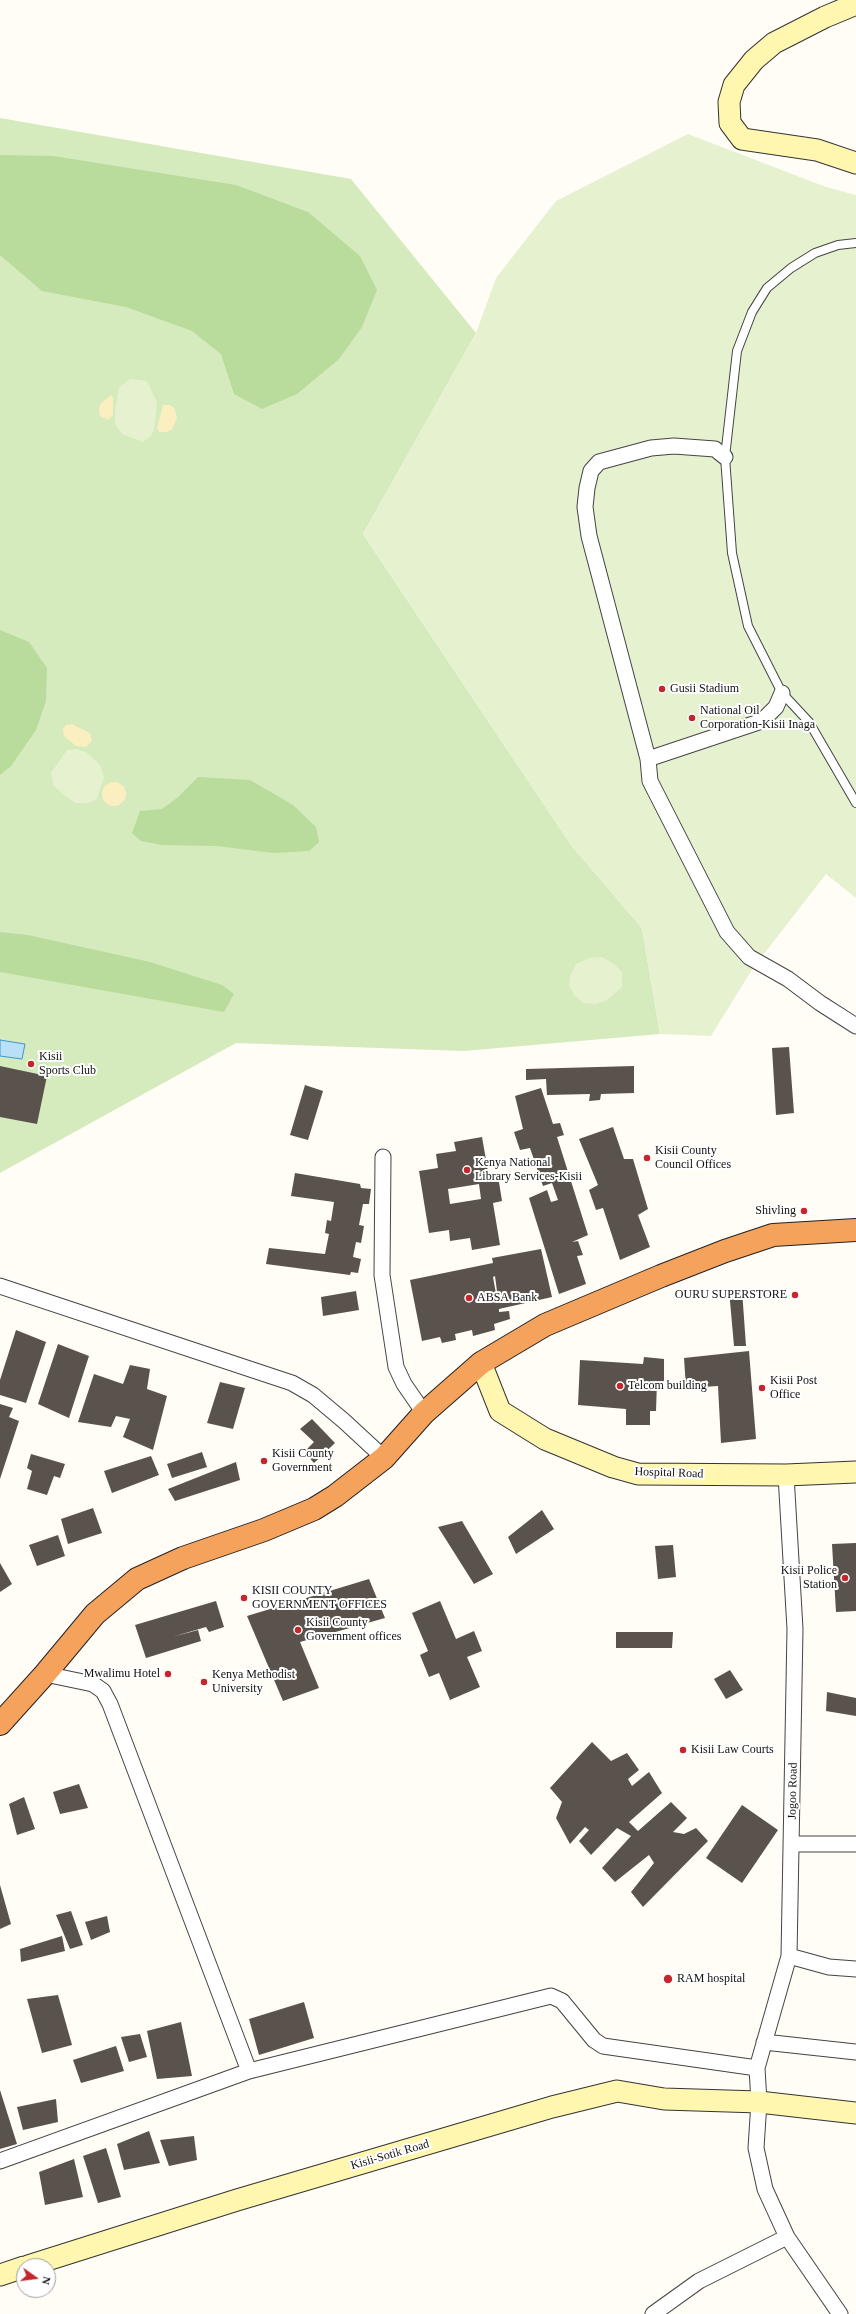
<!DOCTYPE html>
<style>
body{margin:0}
#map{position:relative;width:856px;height:2314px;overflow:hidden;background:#fffdf5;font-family:Georgia,serif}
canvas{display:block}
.north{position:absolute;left:16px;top:2258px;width:40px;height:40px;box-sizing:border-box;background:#fff;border:1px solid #a0a0a0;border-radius:50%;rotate:104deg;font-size:11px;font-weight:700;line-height:16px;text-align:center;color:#111}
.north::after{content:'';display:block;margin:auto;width:14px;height:18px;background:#c4262e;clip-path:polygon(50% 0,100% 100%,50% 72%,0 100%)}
</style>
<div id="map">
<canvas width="856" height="2314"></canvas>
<div class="north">N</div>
</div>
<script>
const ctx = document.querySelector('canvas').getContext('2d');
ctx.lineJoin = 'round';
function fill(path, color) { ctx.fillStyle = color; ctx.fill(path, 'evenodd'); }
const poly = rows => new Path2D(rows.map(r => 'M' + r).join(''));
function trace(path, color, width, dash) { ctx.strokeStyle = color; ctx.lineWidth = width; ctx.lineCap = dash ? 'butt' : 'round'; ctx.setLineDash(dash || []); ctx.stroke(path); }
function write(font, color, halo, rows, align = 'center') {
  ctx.font = font + ' Georgia,serif'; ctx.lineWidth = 4; ctx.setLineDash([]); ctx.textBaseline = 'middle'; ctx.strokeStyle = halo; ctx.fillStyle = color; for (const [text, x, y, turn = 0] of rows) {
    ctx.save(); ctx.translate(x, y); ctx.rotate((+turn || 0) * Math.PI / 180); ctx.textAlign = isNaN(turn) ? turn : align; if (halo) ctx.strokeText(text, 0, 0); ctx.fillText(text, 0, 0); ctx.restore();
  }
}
fill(poly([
 [0,118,351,179,476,333,363,534,571,845,642,928,660,1034,464,1051,236,1043,0,1173]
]), '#d5ebbd');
fill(poly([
 [0,155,53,156,236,185,308,212,360,256,377,290,362,327,339,359,297,394,262,409,234,394,221,354,192,331,126,307,42,291,0,255],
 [0,630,29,642,47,668,46,701,36,730,11,766,0,775],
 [198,777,250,780,293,805,316,827,319,842,309,851,273,853,217,846,162,845,141,841,132,833,140,811,162,809,177,798],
 [0,932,28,935,150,962,222,985,234,994,224,1012,0,972]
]), '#b9dc9c');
fill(poly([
 [111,395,113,398,113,415,108,420,100,416,99,411,100,404],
 [163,405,170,405,175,409,177,418,172,430,166,432,159,432,157,428],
 [72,724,90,733,92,741,86,747,76,746,64,736,63,729,66,725],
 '102 794a12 12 0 1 1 24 0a12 12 0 1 1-24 0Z'
]), '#fbeec1');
fill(poly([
 [688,134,826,187,856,195,856,898,826,874,753,968,711,1036,660,1034,642,928,571,845,363,534,476,333,496,278,556,201],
 [130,379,147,381,157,403,154,430,151,436,143,442,122,434,115,424,115,411,119,387],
 [75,749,86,752,100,765,104,777,97,799,88,803,75,803,64,795,54,786,51,773,67,750],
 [602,957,614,964,622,972,622,987,607,1000,596,1004,583,1003,574,995,569,985,570,976,576,964,589,958]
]), '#e6f2cf');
const water = poly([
 [0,1040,25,1044,22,1059,0,1056,0,1040]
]);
fill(water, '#b9e0f7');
trace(water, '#3f96cf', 1);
fill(poly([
 [789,1047,794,1113,776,1115,772,1048],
 [0,1066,47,1076,37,1124,0,1117],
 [634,1066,634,1093,601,1094,600,1100,589,1101,590,1094,547,1095,546,1079,526,1080,526,1069],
 [305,1085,323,1091,308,1140,290,1135],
 [541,1088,553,1124,560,1123,564,1135,557,1137,588,1235,572,1242,578,1241,583,1255,577,1256,586,1284,559,1294,529,1198,547,1190,551,1202,558,1200,552,1183,543,1186,530,1148,520,1150,514,1132,523,1129,515,1096],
 [613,1127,624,1159,633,1159,648,1209,638,1215,650,1247,620,1260,603,1208,596,1210,589,1190,598,1185,579,1139],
 [482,1137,489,1177,498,1176,502,1201,493,1203,500,1245,472,1250,470,1238,450,1241,449,1230,429,1233,419,1171,438,1168,436,1154,456,1151,454,1142],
 [479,1184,481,1199,450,1204,448,1189],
 [295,1173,360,1184,361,1188,371,1189,369,1204,363,1204,359,1225,364,1226,361,1243,356,1242,353,1257,361,1259,358,1273,351,1272,350,1275,266,1264,269,1248,325,1254,329,1234,325,1233,327,1220,331,1221,334,1202,291,1196],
 [541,1249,552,1297,499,1309,499,1312,509,1311,510,1319,494,1324,495,1330,473,1336,472,1330,455,1334,456,1340,442,1343,440,1337,422,1341,410,1280,493,1263,492,1258],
 [495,1276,498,1299,497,1299,493,1277],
 [729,1290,742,1290,746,1346,734,1346],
 [356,1291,359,1310,323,1316,321,1297],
 [16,1330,46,1342,26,1403,0,1395,0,1380],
 [58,1344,89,1356,69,1418,38,1404],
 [749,1351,756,1439,721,1443,718,1386,686,1388,684,1358],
 [644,1357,664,1359,664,1381,657,1382,656,1411,650,1411,650,1425,626,1425,626,1409,578,1405,580,1360,643,1364],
 [130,1365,150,1369,147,1389,167,1396,153,1450,123,1437,130,1419,116,1416,111,1427,78,1422,94,1374,123,1384],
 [220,1382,245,1388,233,1429,207,1423],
 [0,1404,13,1408,9,1417,19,1421,0,1479],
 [312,1419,335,1443,314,1463,304,1452,314,1442,300,1429],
 [202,1452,207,1467,172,1478,167,1464],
 [31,1454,65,1464,60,1478,54,1476,47,1495,27,1489,32,1471,27,1468],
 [151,1456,159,1475,112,1493,104,1471],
 [236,1462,240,1480,175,1501,168,1489],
 [93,1508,102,1533,68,1544,61,1519],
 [542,1510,554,1529,516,1554,508,1537],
 [462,1521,493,1574,474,1584,438,1527],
 [58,1535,65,1556,37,1566,29,1545],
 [856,1543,856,1611,836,1612,832,1544],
 [673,1545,676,1577,658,1579,655,1546],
 [0,1563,12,1584,0,1592],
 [369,1579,385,1618,300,1642,319,1688,283,1701,247,1616],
 [216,1601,224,1627,209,1632,206,1627,172,1637,198,1630,201,1641,146,1658,135,1625],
 [440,1601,456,1639,474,1631,482,1651,467,1657,480,1687,450,1700,439,1673,429,1677,420,1655,428,1651,412,1613],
 [616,1632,673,1632,672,1648,616,1648],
 [730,1670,743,1690,726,1699,714,1679],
 [827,1692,856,1698,856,1716,826,1711],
 [592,1742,611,1761,627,1753,639,1770,628,1779,632,1786,649,1772,662,1793,629,1822,638,1831,671,1802,687,1818,673,1832,684,1834,696,1828,708,1841,643,1907,631,1892,654,1863,649,1855,615,1882,602,1868,631,1836,617,1828,591,1855,579,1841,589,1830,585,1827,570,1844,556,1818,562,1802,550,1788],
 [79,1784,88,1808,60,1814,53,1792],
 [24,1797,35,1829,17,1835,9,1804],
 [742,1805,778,1830,742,1883,706,1858],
 [0,1885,11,1924,0,1929],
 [71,1911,83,1945,70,1949,56,1915],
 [107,1916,110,1932,91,1940,85,1922],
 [62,1936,65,1951,21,1962,20,1949],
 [58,1995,72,2045,42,2053,27,1999],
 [304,2002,314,2038,259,2055,249,2019],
 [181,2022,192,2076,157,2079,147,2031],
 [140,2034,147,2057,129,2062,121,2037],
 [116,2046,124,2071,81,2083,73,2060],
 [0,2090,17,2144,0,2149],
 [56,2099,58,2122,23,2130,17,2107],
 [149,2131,160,2163,124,2170,117,2144],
 [194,2136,197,2160,169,2166,160,2140],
 [106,2148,121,2197,98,2203,83,2156],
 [74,2159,83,2197,45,2205,39,2172]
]), '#5a524d');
const lane = poly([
 [856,243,838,245,815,253,791,268,767,288,752,312,737,351,725,457,732,553,748,626,782,693,809,722,856,803]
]);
const street = poly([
 [725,457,715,449,674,446,651,448,599,462,591,471,587,488,585,507,589,536,648,759,762,721,776,707,782,693],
 [648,759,650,781,727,932,749,957,788,979,820,1003,856,1026],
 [383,1157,382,1275,396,1367,404,1384,424,1413],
 [0,1286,292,1383,313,1395,344,1421,384,1458],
 [786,1475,795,1629,789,1956,757,2068,759,2102,756,2148,765,2189,787,2237,840,2314],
 [45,1674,93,1684,103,1691,110,1704,249,2071],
 [792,1844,856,1844],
 [789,1956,829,1967,856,1969],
 [764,2042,856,2052],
 [0,2161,249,2071,551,1996,562,2001,594,2040,603,2046,757,2068],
 [653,2314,699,2281,787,2237]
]);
const secondary = poly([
 [856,4,825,17,774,43,754,60,734,85,729,102,730,123,742,139,817,150,856,163],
 [481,1363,500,1411,545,1439,613,1467,638,1474,786,1475,856,1472],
 [28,2266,237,2200,552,2107,617,2091,664,2099,759,2102,856,2113],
 [0,2275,24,2267]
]);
const highway = poly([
 [0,1724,45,1674,95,1614,137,1579,183,1558,264,1530,314,1509,335,1496,384,1458,424,1413,481,1363,545,1325,661,1276,725,1251,773,1235,856,1230]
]);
trace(lane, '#444', 10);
trace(street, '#444', 17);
trace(secondary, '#333', 23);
trace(highway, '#222', 24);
trace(lane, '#fff', 8);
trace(street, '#fff', 15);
trace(secondary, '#fff6b0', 21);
trace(highway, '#f5a25d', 22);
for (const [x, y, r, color] of [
 [662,689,4,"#c4262e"],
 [692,718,4,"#c4262e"],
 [31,1064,4,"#c4262e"],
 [647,1158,4,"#c4262e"],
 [467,1170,4,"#c4262e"],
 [804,1211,4,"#c4262e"],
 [795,1295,4,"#c4262e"],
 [469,1298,4,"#c4262e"],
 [620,1386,4,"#c4262e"],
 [762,1388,4,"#c4262e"],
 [264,1461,4,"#c4262e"],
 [845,1578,4,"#c4262e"],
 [244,1598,4,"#c4262e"],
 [298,1630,4,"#c4262e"],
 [168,1674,4,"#c4262e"],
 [204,1682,4,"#c4262e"],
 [683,1750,4,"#c4262e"],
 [668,1979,5,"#c4262e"]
]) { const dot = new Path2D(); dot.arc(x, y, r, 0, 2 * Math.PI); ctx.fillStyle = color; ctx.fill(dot); trace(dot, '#fff', 1.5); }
write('12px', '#111', '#fff', [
 ["Gusii Stadium",670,689],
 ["National Oil",700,711],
 ["Corporation-Kisii Inaga",700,725],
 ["Kisii",39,1057],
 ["Sports Club",39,1071],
 ["Kisii County",655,1151],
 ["Council Offices",655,1165],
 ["Kenya National",475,1163],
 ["Library Services-Kisii",475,1177],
 ["Shivling",796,1211,"right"],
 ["OURU SUPERSTORE",787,1295,"right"],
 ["ABSA Bank",477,1298],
 ["Kisii Post",770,1381],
 ["Office",770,1395],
 ["Telcom building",628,1386],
 ["Kisii County",272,1454],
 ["Government",272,1468],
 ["Kisii Police",837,1571,"right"],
 ["Station",837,1585,"right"],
 ["KISII COUNTY",252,1591],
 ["GOVERNMENT OFFICES",252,1605],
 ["Kisii County",306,1623],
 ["Government offices",306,1637],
 ["Mwalimu Hotel",160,1674,"right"],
 ["Kenya Methodist",212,1675],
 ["University",212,1689],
 ["Kisii Law Courts",691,1750],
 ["RAM hospital",677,1979]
], 'left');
write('12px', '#111', '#fff', [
 ["Hospital Road",669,1473,2],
 ["Jogoo Road",793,1791,-89],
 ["Kisii-Sotik Road",390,2155,-16]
]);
</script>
